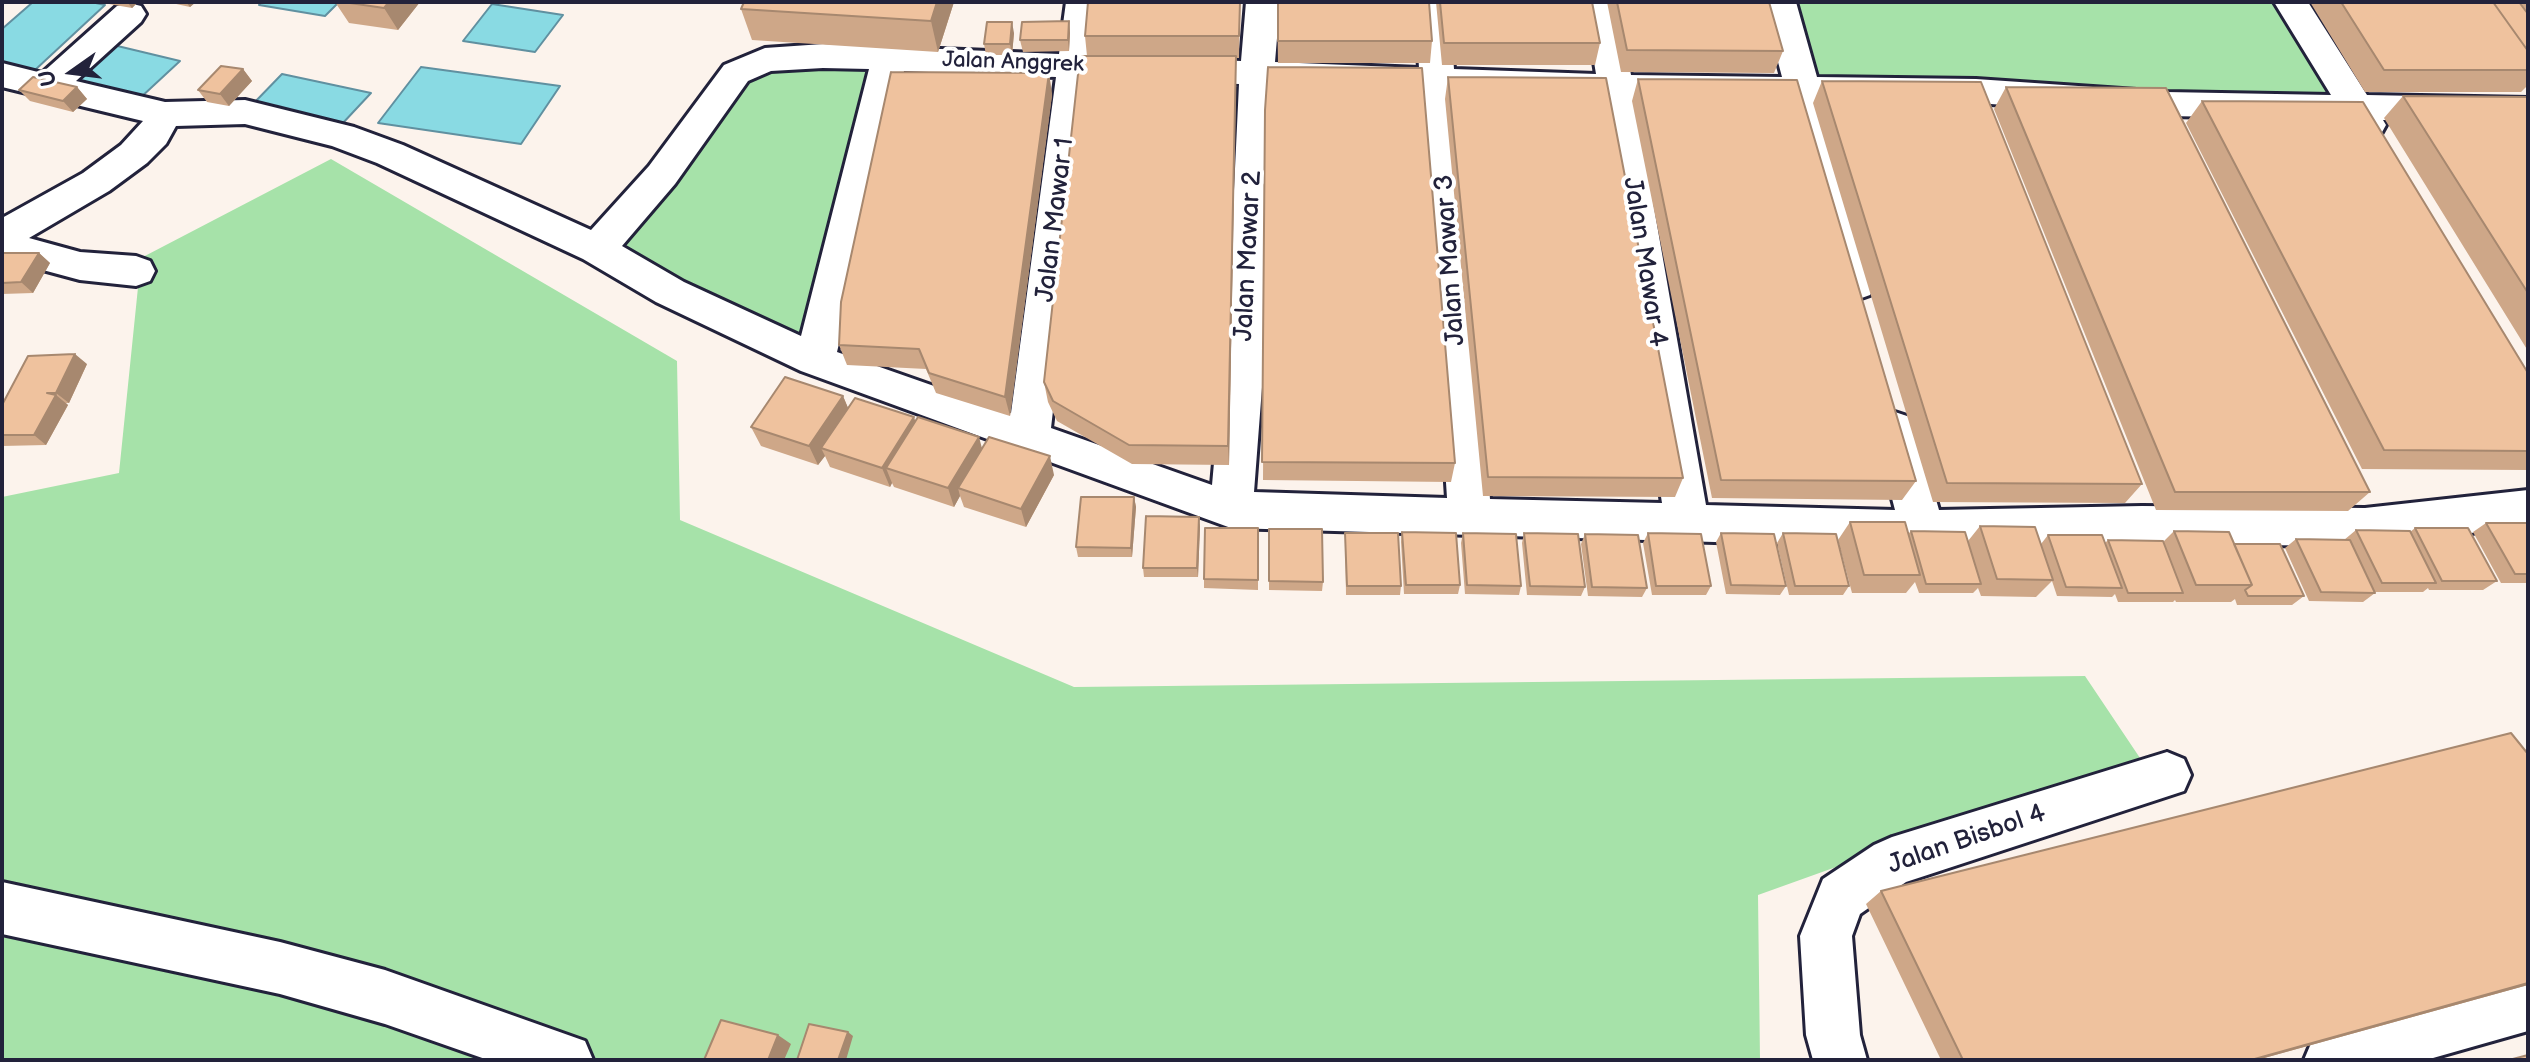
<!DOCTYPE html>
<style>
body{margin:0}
#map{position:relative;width:2530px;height:1062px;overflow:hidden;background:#fcf3ec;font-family:"Balsamiq Sans",sans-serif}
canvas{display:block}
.frame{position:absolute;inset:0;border:4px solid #22223b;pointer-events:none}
.north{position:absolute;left:32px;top:32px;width:80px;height:80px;-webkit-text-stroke:6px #fff;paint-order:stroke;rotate:256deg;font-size:22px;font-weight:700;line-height:32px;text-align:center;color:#22223b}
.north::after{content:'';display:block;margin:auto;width:28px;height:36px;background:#22223b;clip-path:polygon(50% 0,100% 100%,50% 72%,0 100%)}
</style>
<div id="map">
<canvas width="2530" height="1062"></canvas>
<div class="frame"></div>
<div class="north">U</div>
</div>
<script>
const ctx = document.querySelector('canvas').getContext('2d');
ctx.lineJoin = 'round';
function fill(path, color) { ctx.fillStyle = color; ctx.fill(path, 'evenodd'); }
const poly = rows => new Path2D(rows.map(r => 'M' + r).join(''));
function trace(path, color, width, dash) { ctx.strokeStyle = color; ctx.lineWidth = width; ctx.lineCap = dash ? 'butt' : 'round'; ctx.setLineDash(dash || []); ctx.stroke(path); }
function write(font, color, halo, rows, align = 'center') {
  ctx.font = font + ' "Balsamiq Sans",sans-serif'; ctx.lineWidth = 8; ctx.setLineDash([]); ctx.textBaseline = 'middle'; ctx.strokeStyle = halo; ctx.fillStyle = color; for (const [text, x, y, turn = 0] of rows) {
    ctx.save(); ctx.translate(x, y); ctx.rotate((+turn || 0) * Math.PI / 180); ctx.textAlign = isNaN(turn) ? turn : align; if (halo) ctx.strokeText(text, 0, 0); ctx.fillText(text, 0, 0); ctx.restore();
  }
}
fill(poly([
 [1779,2,2291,2,2356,105,1802,87],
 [889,60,815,360,597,249,736,73],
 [331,159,677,361,680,520,1074,687,2085,676,2140,758,1758,895,1760,1060,2,1060,2,497,119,473,141,258]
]), '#a6e2a9');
const water = poly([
 [33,2,91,2,105,5,35,70,2,64,2,29,33,2],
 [262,2,339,2,325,16,259,5,262,2],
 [492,4,563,15,535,52,463,41,492,4],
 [105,43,180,61,139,99,63,80,105,43],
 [421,67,560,86,521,144,378,123,421,67],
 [282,74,371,93,342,124,252,105,282,74]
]);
fill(water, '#89dae3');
trace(water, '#6090a0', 2);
const street = poly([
 [1066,2,1100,2,1094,55,1241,61,1246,2,1280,2,1275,62,1419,68,1415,2,1449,2,1454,69,1596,74,1584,2,1618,2,1631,75,1782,77,1762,2,1796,2,1817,77,1976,79,2166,92,2331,95,2274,2,2308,2,2367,95,2528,98,2528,122,2383,120,2386,125,2381,134,2368,137,2355,134,2346,119,2166,116,1976,103,1824,101,1876,285,1870,295,1856,300,1842,295,1836,285,1788,101,1635,99,1706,505,1895,510,1874,429,1880,417,1895,412,1910,417,1916,429,1939,510,2142,506,2365,508,2528,490,2528,526,2365,546,2142,544,1922,548,1231,528,801,371,656,302,583,259,377,163,332,146,245,124,176,126,166,144,147,163,109,191,29,238,80,252,136,256,150,261,155,271,150,281,136,286,80,280,2,259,2,218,83,173,121,145,143,121,2,87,2,63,42,73,117,6,129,3,141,6,146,14,141,22,76,81,165,102,245,100,354,127,403,145,591,230,649,166,724,65,765,48,823,44,1059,54,1066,2],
 [823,68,869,69,801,336,684,282,622,246,675,184,748,81,771,71,823,68],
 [904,71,1056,77,1011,413,837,352,904,71],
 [1091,78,1239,84,1229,296,1212,485,1051,428,1091,78],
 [1274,85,1421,91,1447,498,1254,492,1269,296,1274,85],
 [1456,93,1599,98,1662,503,1490,499,1456,93],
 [2167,752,2184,759,2191,775,2184,791,1906,882,1860,914,1852,936,1860,1035,1867,1060,1813,1060,1806,1035,1800,936,1823,879,1874,845,1892,837,2167,752],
 [2,882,280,942,385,970,585,1041,593,1060,488,1060,385,1024,280,994,2,934,2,882],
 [2528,977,2528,1031,2426,1060,2304,1060,2312,1041,2331,1033,2528,977]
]);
trace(street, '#22223b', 6);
fill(street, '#fff');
fill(poly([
 [107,2,138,2,132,8,109,4],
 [167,2,196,2,190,7],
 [335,2,420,2,398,30,349,23],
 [744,2,954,2,938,52,752,40,741,9],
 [1088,2,1240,2,1239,58,1236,58,1229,465,1132,464,1057,421,1048,402,1044,382,1087,56,1085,36],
 [1277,2,1432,41,1430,63,1278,63],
 [1436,2,1592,2,1600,43,1595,65,1442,65],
 [1607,2,1769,2,1783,51,1774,73,1621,72],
 [2310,2,2528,2,2528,85,2521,92,2365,92],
 [1069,21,1070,33,1069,51,1023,52,1020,40],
 [1014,33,1012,55,986,55,984,44],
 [243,69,252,81,229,106,207,102,198,90],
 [1049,73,1052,95,1010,416,936,393,926,369,847,365,839,345],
 [1448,77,1683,478,1675,497,1483,496,1445,99],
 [1638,79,1916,481,1902,500,1712,498,1632,101],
 [1822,81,2142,484,2125,503,1933,502,1813,103],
 [77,87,87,99,73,112,30,101,19,90],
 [2006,87,2370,492,2348,511,2156,510,1994,109],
 [2403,96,2528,97,2528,351,2384,118],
 [2202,101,2528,373,2528,470,2362,469,2186,123],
 [1265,110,1455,463,1451,482,1263,480],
 [2,253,39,253,50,263,33,293,2,294],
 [87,364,69,403,66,403,68,405,46,445,2,446,2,405],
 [843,396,848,408,915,422,1054,475,1026,527,964,507,960,496,954,507,894,487,892,483,890,487,830,467,825,456,818,465,761,446,751,427],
 [1134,497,1136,507,1132,557,1078,557,1076,547],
 [1850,522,1908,534,1911,531,1968,541,1980,526,2041,544,2048,535,2105,543,2108,540,2163,542,2174,531,2234,544,2304,596,2292,605,2237,605,2235,599,2231,602,2176,602,2175,600,2173,602,2118,602,2115,594,2112,597,2057,596,2052,581,2036,597,1981,596,1978,588,1973,593,1919,593,1915,582,1906,593,1852,593,1838,540],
 [2486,523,2528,523,2528,583,2501,583,2473,532],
 [1200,526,1198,577,1144,577,1143,568],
 [1258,528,1258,590,1204,588,1204,579],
 [2415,528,2497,581,2483,590,2429,590,2428,588,2423,592,2375,592,2375,593,2363,602,2309,601,2285,548,2296,539,2344,540,2356,530,2410,532],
 [1269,529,1323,582,1322,591,1269,590],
 [1402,532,1460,585,1458,594,1404,594,1401,542],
 [1345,533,1401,586,1400,595,1346,595],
 [1463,533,1521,586,1519,595,1465,594,1461,543],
 [1524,533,1585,587,1581,596,1527,595,1522,543],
 [1648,533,1711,586,1706,595,1652,595,1643,543],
 [1721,533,1786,586,1780,595,1726,594,1716,542],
 [1783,533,1849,586,1843,595,1789,595,1777,543],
 [1585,534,1647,588,1642,597,1588,596,1581,544],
 [2528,754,2528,985,2257,1060,1941,1060,1866,904,1881,891]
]), '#cea788');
fill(poly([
 [127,2,138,2,132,8],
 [186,2,196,2,190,7],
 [389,2,420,2,398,30,384,8],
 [937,2,954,2,938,52,931,21],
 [1069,21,1070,33,1069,51,1068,40],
 [1012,22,1014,33,1012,55,1010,44],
 [1236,56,1236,78,1229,465,1228,446],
 [243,69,252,81,229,106,220,94],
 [1049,73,1052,95,1010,416,1005,397],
 [77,87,87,99,73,112,63,101],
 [39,253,50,263,33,293,21,282],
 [75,354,87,364,69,403,56,393],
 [56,395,68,405,46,445,34,435],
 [843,396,851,415,821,448,825,456,818,465,809,446],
 [914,417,920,436,886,468,892,483,890,487,882,468],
 [979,437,984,456,958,488,960,496,954,507,948,488],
 [1050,456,1054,475,1026,527,1021,509],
 [1134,497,1136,507,1132,557,1131,548],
 [1199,517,1200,526,1198,577,1197,568],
 [2528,983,2528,985,2257,1060,2251,1060],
 [848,1032,853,1036,846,1060,838,1060],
 [778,1035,791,1044,784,1060,768,1060]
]), '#a7886f');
const building = poly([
 [343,2,389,2,384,8,343,2],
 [744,2,937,2,931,21,741,9,744,2],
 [1088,2,1240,2,1239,36,1085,36,1088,2],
 [1278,2,1429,2,1432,41,1278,41,1278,2],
 [1440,2,1592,2,1600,43,1444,43,1440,2],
 [1617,2,1769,2,1783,51,1627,50,1617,2],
 [2341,2,2493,2,2528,51,2528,70,2384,70,2341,2],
 [2493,2,2519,2,2528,14,2528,51,2493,2],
 [1069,21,1068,40,1020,40,1022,22,1069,21],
 [987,22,1012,22,1010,44,984,44,987,22],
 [1080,56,1236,56,1228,446,1129,445,1053,401,1044,382,1080,56],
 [221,66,243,69,220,94,198,90,221,66],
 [1268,67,1422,68,1455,463,1262,462,1265,110,1268,67],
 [891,72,1049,73,1005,397,929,373,919,349,839,345,841,302,891,72],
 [33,77,77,87,63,101,19,90,33,77],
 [1448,77,1606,78,1683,478,1488,477,1448,77],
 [1638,79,1797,80,1916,481,1721,480,1638,79],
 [1822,81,1981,82,2142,484,1947,483,1822,81],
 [2006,87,2166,88,2370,492,2175,492,2006,87],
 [2403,96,2528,97,2528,293,2403,96],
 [2202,101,2363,102,2528,373,2528,451,2384,450,2202,101],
 [2,253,39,253,21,282,2,283,2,253],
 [75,354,56,393,47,393,56,395,34,435,2,435,2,405,28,356,75,354],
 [785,377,843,396,809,446,751,427,785,377],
 [855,398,914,417,882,468,821,448,855,398],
 [918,417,979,437,948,488,886,468,918,417],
 [989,437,1050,456,1021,509,958,488,989,437],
 [1081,497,1134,497,1131,548,1076,547,1081,497],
 [1146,516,1199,517,1197,568,1143,568,1146,516],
 [1850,522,1905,522,1920,575,1864,575,1850,522],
 [2486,523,2528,523,2528,574,2515,574,2486,523],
 [1980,526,2035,527,2053,580,1997,579,1980,526],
 [1205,528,1258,528,1258,580,1204,579,1205,528],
 [2415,528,2468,528,2497,581,2442,581,2415,528],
 [1269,529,1322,529,1323,582,1269,581,1269,529],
 [2356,530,2410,531,2436,583,2382,583,2356,530],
 [1911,531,1965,532,1981,584,1926,584,1911,531],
 [2174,531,2229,532,2252,585,2196,585,2174,531],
 [1402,532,1456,533,1460,585,1406,585,1402,532],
 [1345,533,1398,533,1401,586,1347,586,1345,533],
 [1463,533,1516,534,1521,586,1467,585,1463,533],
 [1524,533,1578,534,1585,587,1530,586,1524,533],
 [1648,533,1701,534,1711,586,1656,586,1648,533],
 [1721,533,1774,534,1786,586,1731,585,1721,533],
 [1783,533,1836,534,1849,586,1795,586,1783,533],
 [1585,534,1638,535,1647,588,1592,587,1585,534],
 [2048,535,2102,535,2122,588,2066,587,2048,535],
 [2296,539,2350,540,2375,593,2321,592,2296,539],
 [2108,540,2163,541,2183,593,2128,593,2108,540],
 [2234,544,2280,544,2304,596,2248,596,2245,590,2252,585,2234,544],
 [2511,733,2528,754,2528,983,2251,1060,1963,1060,1881,891,2511,733],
 [721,1020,778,1035,768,1060,704,1060,721,1020],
 [809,1024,848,1032,838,1060,797,1060,809,1024],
 [2528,1055,2528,1060,2509,1060,2528,1055]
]);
fill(building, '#efc29e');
trace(building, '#a7886f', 2);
write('22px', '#22223b', '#fff', [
 ["Jalan Anggrek",1013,63,2]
]);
write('26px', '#22223b', '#fff', [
 ["Jalan Mawar 1",1056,220,-83],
 ["Jalan Mawar 2",1249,256,-87],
 ["Jalan Mawar 3",1451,260,-94],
 ["Jalan Mawar 4",1644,262,81],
 ["Jalan Bisbol 4",1967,840,-19]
]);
</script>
